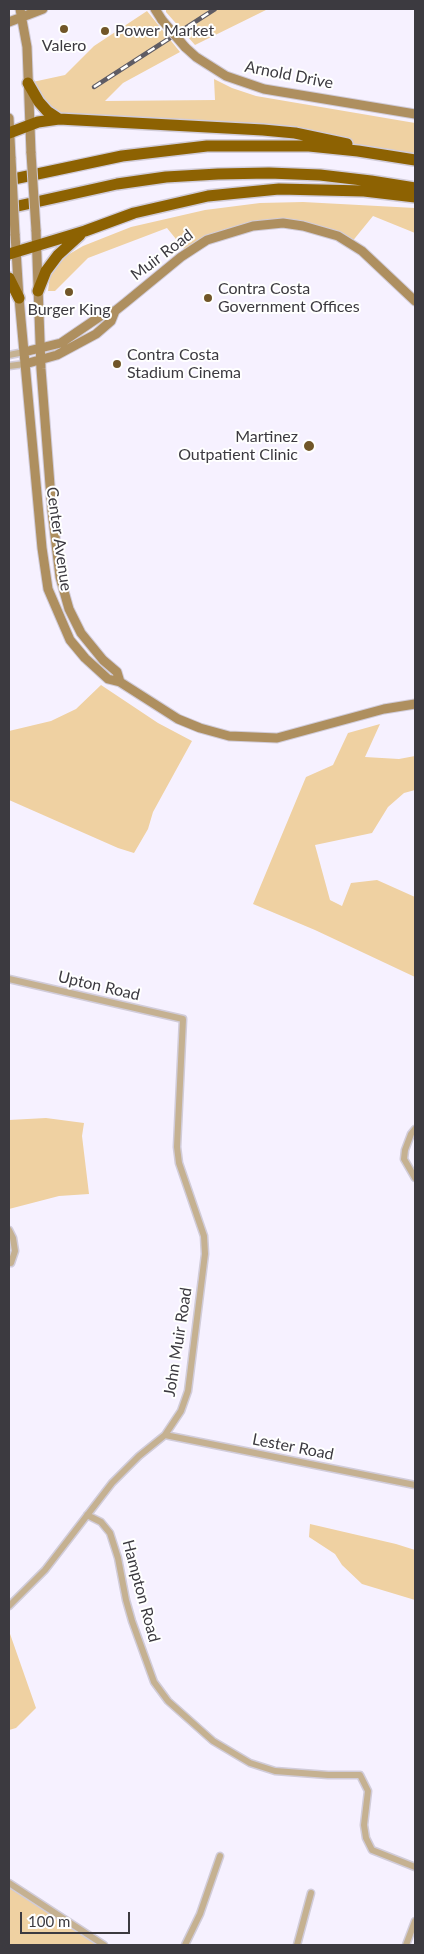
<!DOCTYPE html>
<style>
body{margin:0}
#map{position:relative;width:424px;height:1954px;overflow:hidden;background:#f6f1ff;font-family:Lato,sans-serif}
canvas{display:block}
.frame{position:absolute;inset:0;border:10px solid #3c3a40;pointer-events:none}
.scale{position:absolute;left:20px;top:1912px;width:110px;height:22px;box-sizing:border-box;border:2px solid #3c3a40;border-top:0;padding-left:6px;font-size:15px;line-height:18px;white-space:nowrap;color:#3c3a40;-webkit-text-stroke:4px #fff;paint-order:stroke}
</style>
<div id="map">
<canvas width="424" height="1954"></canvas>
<div class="frame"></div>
<div class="scale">100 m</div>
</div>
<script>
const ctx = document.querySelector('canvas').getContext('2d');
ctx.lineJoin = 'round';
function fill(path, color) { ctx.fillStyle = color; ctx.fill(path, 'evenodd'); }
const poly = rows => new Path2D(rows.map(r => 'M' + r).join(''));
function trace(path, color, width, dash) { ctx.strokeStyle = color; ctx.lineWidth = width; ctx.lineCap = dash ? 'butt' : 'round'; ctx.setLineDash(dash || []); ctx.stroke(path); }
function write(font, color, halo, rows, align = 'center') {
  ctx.font = font + ' Lato,sans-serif'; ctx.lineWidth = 4; ctx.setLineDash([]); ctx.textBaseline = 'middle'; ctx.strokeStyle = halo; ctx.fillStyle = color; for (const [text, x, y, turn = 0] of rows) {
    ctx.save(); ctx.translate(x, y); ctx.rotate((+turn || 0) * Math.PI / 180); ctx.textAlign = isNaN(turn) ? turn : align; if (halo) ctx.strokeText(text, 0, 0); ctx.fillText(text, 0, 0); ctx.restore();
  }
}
fill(poly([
 [166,9,268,9,195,45,166,12],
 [147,11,180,52,123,83,105,101,215,100,214,79,232,88,256,96,415,123,415,160,325,139,59,119,28,83,65,75,94,46],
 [303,202,415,208,415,233,373,216,351,243,283,223,206,237,184,249,167,228,88,258,55,291,48,291,50,275,66,256,83,246,131,227,205,210,260,203],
 [101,685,158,723,192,741,153,812,148,829,134,853,118,848,9,800,9,731,51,721,76,709],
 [380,724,365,757,399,759,415,756,415,790,404,793,388,807,372,833,315,845,330,900,342,906,351,883,377,880,415,897,415,977,315,930,253,904,306,777,333,765,348,733],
 [46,1118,84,1123,82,1136,89,1194,59,1196,9,1209,9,1120],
 [310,1524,396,1544,415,1550,415,1600,362,1584,342,1565,335,1554,309,1537],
 [9,1631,36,1708,16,1728,9,1730],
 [9,1883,104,1945,9,1945]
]), '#efd1a2');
const street = poly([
 [9,355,24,352],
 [9,366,25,364],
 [9,979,183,1019,177,1147,179,1163,204,1236,205,1254,188,1391,181,1411,165,1435,139,1456,112,1483,45,1570,9,1606],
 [415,1129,411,1134,405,1150,404,1159,415,1178],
 [9,1230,13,1238,15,1251,11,1263,9,1263],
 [165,1435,415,1485],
 [87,1515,101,1522,110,1533,118,1558,126,1600,132,1621,154,1682,168,1701,213,1741,250,1763,275,1771,328,1775,360,1775,368,1791,364,1825,366,1838,372,1850,415,1867],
 [9,1883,104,1945],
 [185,1945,200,1914,220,1856],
 [297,1945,311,1893],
 [406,1945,415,1921]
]);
const secondary = poly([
 [20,9,27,47,31,153],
 [155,9,162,20],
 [9,22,43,9],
 [185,47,196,57,226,76,264,89,415,114],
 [9,118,11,158],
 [36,230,41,369,52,511,60,577,69,609,81,633,103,660,117,672,120,682],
 [15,234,19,298,42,548,48,589,70,640,85,658,108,679,120,682,178,719,200,728,229,736,277,738,384,709,415,704],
 [24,352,61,343,105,313,115,311],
 [25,364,57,355,96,334,111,321,115,311,125,303,181,257,207,240,253,226,283,223,303,226,338,236,362,251,415,301]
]);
const highway = poly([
 [28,83,39,102,47,111,59,119],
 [9,133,38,122,59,119,263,130,295,133,347,144],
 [9,180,122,156,207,146,309,146,358,151,415,160],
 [9,208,117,184,166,177,218,174,269,173,320,175,371,181,415,188],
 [9,254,85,231,134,213,208,196,279,189,364,191,415,197],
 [9,278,19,298],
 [38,291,46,271,58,255,80,235]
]);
trace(street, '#d1ccd9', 9);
trace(secondary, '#d1ccd9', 11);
trace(highway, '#d1ccd9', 14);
trace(street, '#c5b191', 6);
trace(secondary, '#ae8f5f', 9);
trace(highway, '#8d6202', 11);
const rail = poly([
 [94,87,215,9]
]);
trace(rail, '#5f5c64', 4.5);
trace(rail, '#fff', 2.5, [8]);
const secondaryBridge = poly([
 [162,20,185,47],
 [31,153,36,230],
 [11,158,15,234]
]);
trace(secondaryBridge, '#d1ccd9', 11, []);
trace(secondaryBridge, '#ae8f5f', 9);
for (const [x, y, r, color] of [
 [64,29,5,"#715628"],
 [105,31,5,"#715628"],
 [69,292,5,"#715628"],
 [208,298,5,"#715628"],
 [117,364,5,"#715628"],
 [309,446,6,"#715628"]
]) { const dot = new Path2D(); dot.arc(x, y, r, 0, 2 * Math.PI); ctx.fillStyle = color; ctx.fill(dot); trace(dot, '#fff', 2); }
write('16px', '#3c3a40', '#fff', [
 ["Power Market",115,31],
 ["Valero",64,46,"center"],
 ["Contra Costa",218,289],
 ["Government Offices",218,307],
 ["Burger King",69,310,"center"],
 ["Contra Costa",127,355],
 ["Stadium Cinema",127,373],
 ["Martinez",298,437,"right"],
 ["Outpatient Clinic",298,455,"right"]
], 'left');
write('16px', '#3c3a40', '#fff', [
 ["Arnold Drive",289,75,11],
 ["Muir Road",162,255,-37],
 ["Center Avenue",59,539,82],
 ["Upton Road",99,986,13],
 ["John Muir Road",178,1342,-81],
 ["Lester Road",293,1447,11],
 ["Hampton Road",141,1591,75]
]);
</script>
